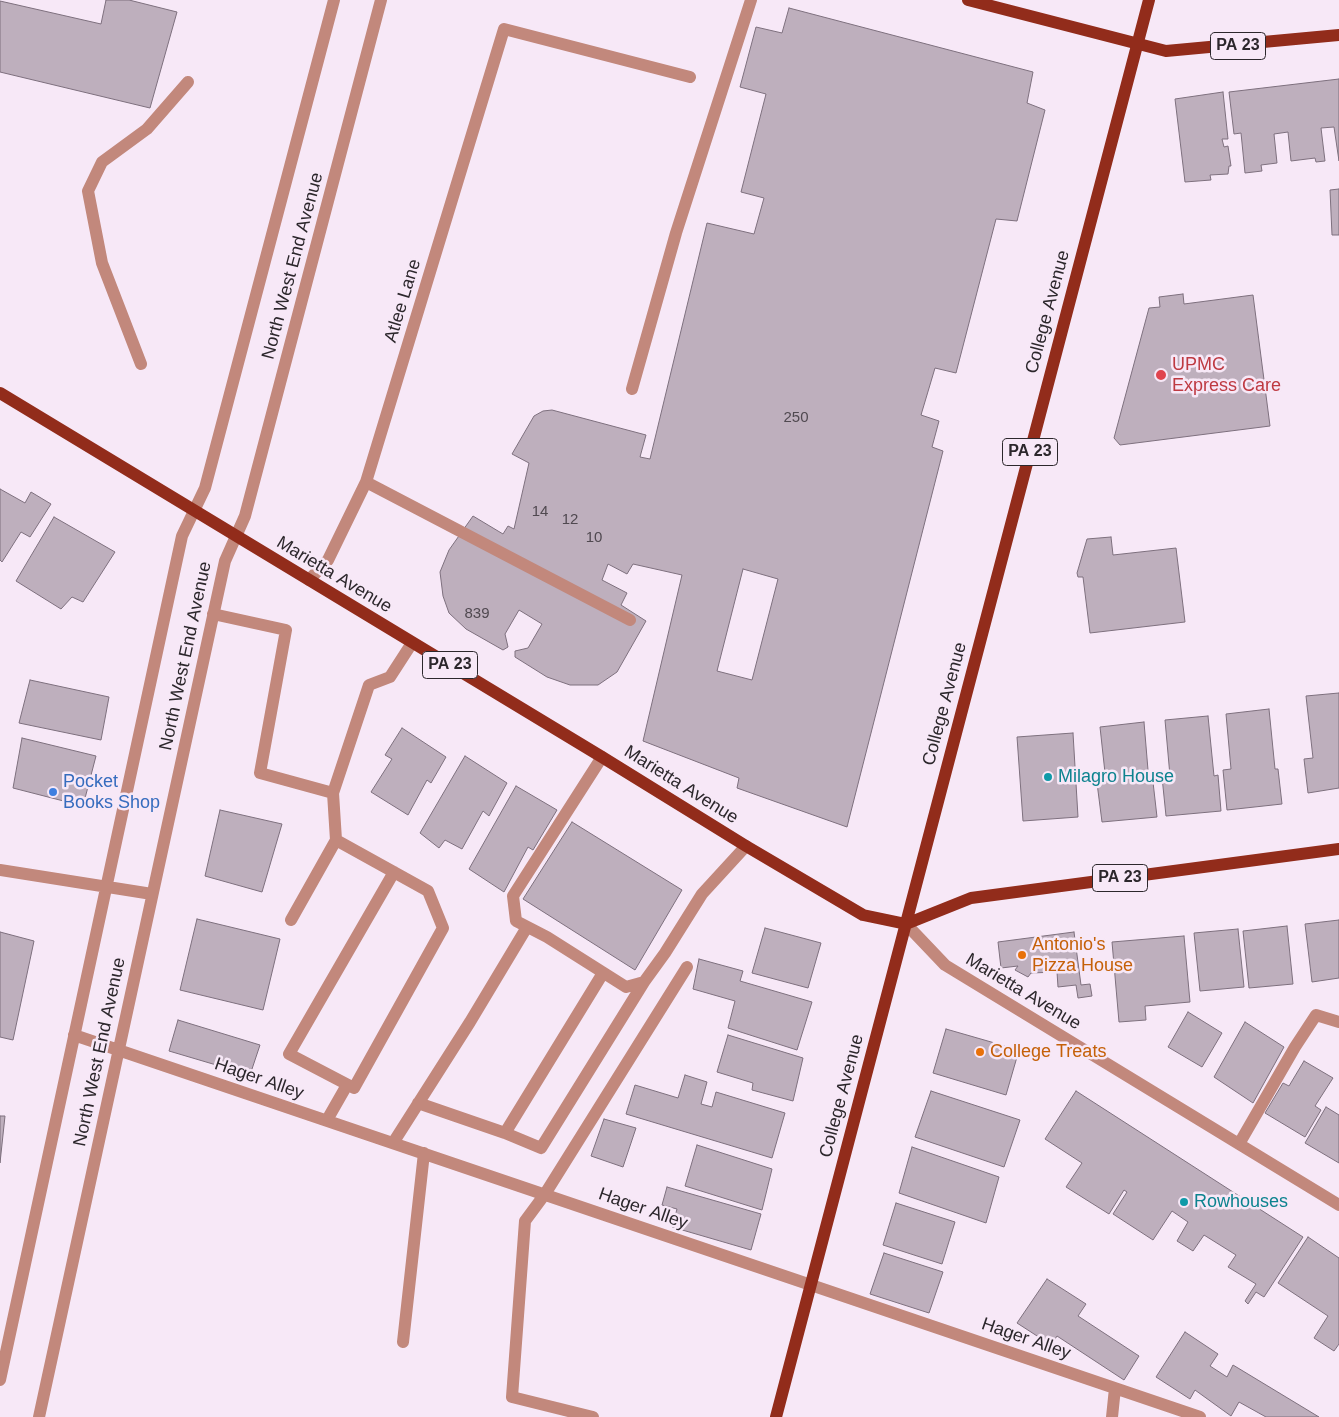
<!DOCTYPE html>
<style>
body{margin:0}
canvas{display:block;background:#f7e8f7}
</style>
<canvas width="1339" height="1417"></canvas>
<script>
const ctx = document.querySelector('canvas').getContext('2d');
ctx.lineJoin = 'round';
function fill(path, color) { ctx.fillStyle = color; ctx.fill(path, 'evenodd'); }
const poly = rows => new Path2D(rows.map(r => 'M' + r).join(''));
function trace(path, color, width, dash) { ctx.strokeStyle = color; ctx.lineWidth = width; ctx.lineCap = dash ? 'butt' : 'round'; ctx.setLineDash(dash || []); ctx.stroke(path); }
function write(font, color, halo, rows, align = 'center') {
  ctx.font = font + ' Arial,sans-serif'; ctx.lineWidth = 5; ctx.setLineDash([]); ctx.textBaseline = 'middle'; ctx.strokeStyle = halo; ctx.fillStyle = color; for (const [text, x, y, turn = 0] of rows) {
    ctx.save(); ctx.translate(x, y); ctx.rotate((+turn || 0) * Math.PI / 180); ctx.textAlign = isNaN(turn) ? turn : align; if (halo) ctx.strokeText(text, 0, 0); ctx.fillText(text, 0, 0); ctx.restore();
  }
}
const building = poly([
 [106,0,129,0,177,12,150,108,0,72,0,1,101,24,106,0],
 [789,8,1033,72,1027,103,1045,110,1017,221,996,219,956,373,935,368,921,415,939,421,932,447,943,451,847,827,737,788,739,778,643,741,682,575,633,564,627,574,608,564,602,580,627,593,621,605,646,621,617,672,598,685,570,685,547,677,515,657,515,651,528,648,542,624,519,610,505,634,508,647,503,650,466,629,449,613,443,596,440,572,449,550,473,516,503,534,508,526,514,529,529,463,512,454,534,416,543,411,552,410,646,435,640,457,650,459,707,223,754,234,764,198,741,192,766,94,740,87,756,27,782,33,789,8],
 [743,569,778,579,752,680,717,671,743,569],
 [1339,79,1339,161,1334,127,1321,128,1325,161,1316,162,1315,158,1291,161,1288,132,1274,134,1277,163,1261,165,1262,171,1245,173,1241,133,1234,134,1229,92,1339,79],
 [1223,92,1228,139,1222,139,1224,147,1228,146,1231,166,1229,166,1228,174,1210,175,1211,180,1185,182,1175,99,1223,92],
 [1339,189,1339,235,1332,235,1330,190,1339,189],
 [1183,294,1184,304,1253,295,1270,426,1120,445,1114,438,1149,308,1160,307,1159,297,1183,294],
 [0,489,25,503,31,492,51,504,30,537,21,532,2,562,0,560,0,489],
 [54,517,115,552,83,602,72,597,61,609,16,581,54,517],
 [1111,537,1113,555,1176,548,1185,622,1090,633,1083,577,1078,577,1077,573,1087,539,1111,537],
 [30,680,109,697,101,740,19,723,30,680],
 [1339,693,1339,788,1308,793,1304,759,1313,758,1306,696,1339,693],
 [1269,709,1275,769,1278,769,1282,804,1227,810,1223,770,1231,769,1226,714,1269,709],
 [1208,716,1214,776,1218,775,1221,811,1166,816,1162,777,1170,776,1165,720,1208,716],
 [1144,722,1149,782,1153,782,1157,817,1102,822,1097,783,1106,782,1100,727,1144,722],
 [402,728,446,757,431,783,427,780,408,815,371,792,392,759,385,755,402,728],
 [1073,733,1078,817,1023,821,1017,737,1073,733],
 [22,738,96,756,83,806,13,788,22,738],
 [465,756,507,783,489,816,483,811,462,849,445,840,439,848,420,833,465,756],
 [516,786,557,810,533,850,528,847,504,892,469,869,516,786],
 [220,810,282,824,262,892,205,876,220,810],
 [572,822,682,890,635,970,523,899,572,822],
 [197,919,280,939,263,1010,180,990,197,919],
 [1339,920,1339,978,1312,982,1305,924,1339,920],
 [1287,926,1293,984,1249,988,1243,931,1287,926],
 [765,928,821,943,808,988,752,973,765,928],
 [1238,929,1244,987,1200,991,1194,933,1238,929],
 [0,932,34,941,13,1040,0,1037,0,932],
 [1074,932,1081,985,1090,984,1092,996,1078,998,1076,985,1058,987,1057,972,1031,973,1028,977,1015,970,1018,966,1001,968,998,942,1074,932],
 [1184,936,1190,1002,1145,1006,1146,1020,1119,1022,1112,942,1184,936],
 [699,959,743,971,740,981,812,1002,797,1050,728,1028,735,1001,693,989,699,959],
 [1188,1012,1222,1033,1202,1067,1168,1047,1188,1012],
 [178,1020,260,1045,250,1075,169,1051,178,1020],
 [1245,1022,1284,1047,1253,1103,1214,1077,1245,1022],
 [946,1029,1019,1050,1006,1095,933,1073,946,1029],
 [728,1035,803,1058,793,1101,752,1090,753,1083,717,1072,728,1035],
 [1304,1061,1333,1078,1315,1106,1321,1110,1305,1137,1265,1113,1283,1083,1289,1086,1304,1061],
 [685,1075,707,1082,701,1104,712,1107,716,1092,785,1113,772,1158,626,1114,635,1085,678,1098,685,1075],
 [931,1091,1020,1120,1004,1167,915,1137,931,1091],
 [1076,1091,1303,1237,1264,1297,1256,1292,1248,1304,1245,1301,1256,1284,1228,1267,1236,1255,1204,1235,1193,1251,1177,1241,1188,1222,1172,1211,1153,1240,1113,1214,1127,1192,1124,1190,1109,1214,1066,1187,1082,1163,1045,1139,1076,1091],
 [1326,1107,1339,1115,1339,1163,1305,1143,1326,1107],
 [0,1116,5,1116,0,1163,0,1116],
 [604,1119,636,1128,623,1167,591,1156,604,1119],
 [697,1145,772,1169,762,1210,685,1186,697,1145],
 [912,1147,999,1177,986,1223,899,1193,912,1147],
 [667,1187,761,1214,751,1250,672,1227,677,1209,662,1205,667,1187],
 [896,1203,955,1222,942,1264,883,1245,896,1203],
 [1308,1237,1339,1258,1339,1344,1334,1351,1314,1338,1328,1316,1278,1283,1308,1237],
 [884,1253,943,1272,929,1313,870,1294,884,1253],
 [1047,1279,1086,1304,1078,1316,1139,1356,1124,1380,1057,1336,1051,1345,1017,1323,1047,1279],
 [1185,1332,1218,1354,1210,1366,1227,1377,1233,1365,1319,1417,1266,1417,1239,1402,1231,1416,1195,1390,1190,1399,1156,1377,1185,1332]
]);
fill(building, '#beafbd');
trace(building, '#7e707e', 1);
trace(poly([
 [141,364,102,263,88,191,102,162,147,129,188,82],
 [632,389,676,233,751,0],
 [309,580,328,560,366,482],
 [213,614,286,630,260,773,333,793,369,685,390,677,412,643],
 [630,620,366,482,504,29,690,77],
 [602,757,513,896,516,921,547,937,626,987,644,982,665,953,702,894,746,846],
 [336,840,428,891,443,928,354,1088,289,1054,394,872],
 [0,870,152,894],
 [291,920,336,840,333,793],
 [906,924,945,965,1339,1205],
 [74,1035,1200,1417],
 [418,1103,505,1133,603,973],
 [327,1120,347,1085],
 [505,1133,541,1148,644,982],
 [393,1143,470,1022,527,927],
 [1239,1144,1295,1047,1316,1015,1339,1022],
 [403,1342,424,1153],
 [0,1380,182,536,205,488,334,0],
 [39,1417,225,561,245,516,381,0],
 [593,1417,512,1397,525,1221,545,1194,687,967],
 [1112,1417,1115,1388]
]), '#c2887c', 12);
trace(poly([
 [968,0,1166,51,1339,35],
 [0,393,602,757,746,846,863,915,906,924],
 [906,924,971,898,1339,849],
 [776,1417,1149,0]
]), '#922c1b', 12);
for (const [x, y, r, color] of [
 [1161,375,6,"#e0444e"],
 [1048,777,5,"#0f9aa8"],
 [53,792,5,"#3f7fe0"],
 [1022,955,5,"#e8710a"],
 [980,1052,5,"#e8710a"],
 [1184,1202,5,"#0f9aa8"]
]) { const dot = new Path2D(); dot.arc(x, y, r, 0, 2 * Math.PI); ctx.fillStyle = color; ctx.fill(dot); trace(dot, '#f7e8f7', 2); }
write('15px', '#504950', null, [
 ["250",796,418],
 ["14",540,512],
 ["12",570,520],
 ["10",594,538],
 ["839",477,614]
]);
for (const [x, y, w] of [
 [1238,46,55],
 [1030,452,55],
 [450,665,55],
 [1120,878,55]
]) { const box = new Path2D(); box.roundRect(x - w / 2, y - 13.5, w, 27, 4); ctx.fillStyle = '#f7e8f7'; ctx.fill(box); trace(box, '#2c272c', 1); }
write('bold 16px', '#2c272c', null, [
 ["PA 23",1238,46],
 ["PA 23",1030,452],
 ["PA 23",450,665],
 ["PA 23",1120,878]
]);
write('18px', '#2c272c', '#f7e8f7', [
 ["North West End Avenue",293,266,-75],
 ["Atlee Lane",403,301,-73],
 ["College Avenue",1048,312,-75],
 ["Marietta Avenue",334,575,31],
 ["North West End Avenue",186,656,-78],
 ["College Avenue",945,704,-75],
 ["Marietta Avenue",681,785,32],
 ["Marietta Avenue",1023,992,31],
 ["North West End Avenue",100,1052,-78],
 ["Hager Alley",259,1079,19],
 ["College Avenue",842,1096,-75],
 ["Hager Alley",643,1209,19],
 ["Hager Alley",1026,1339,19]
]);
write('18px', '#be3a42', '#f7e8f7', [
 ["UPMC",1172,365],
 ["Express Care",1172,386]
], 'left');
write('18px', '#0d838f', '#f7e8f7', [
 ["Milagro House",1058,777],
 ["Rowhouses",1194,1202]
], 'left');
write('18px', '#366cbe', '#f7e8f7', [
 ["Pocket",63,782],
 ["Books Shop",63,803]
], 'left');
write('18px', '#c56008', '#f7e8f7', [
 ["Antonio's",1032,945],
 ["Pizza House",1032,966],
 ["College Treats",990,1052]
], 'left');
</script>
